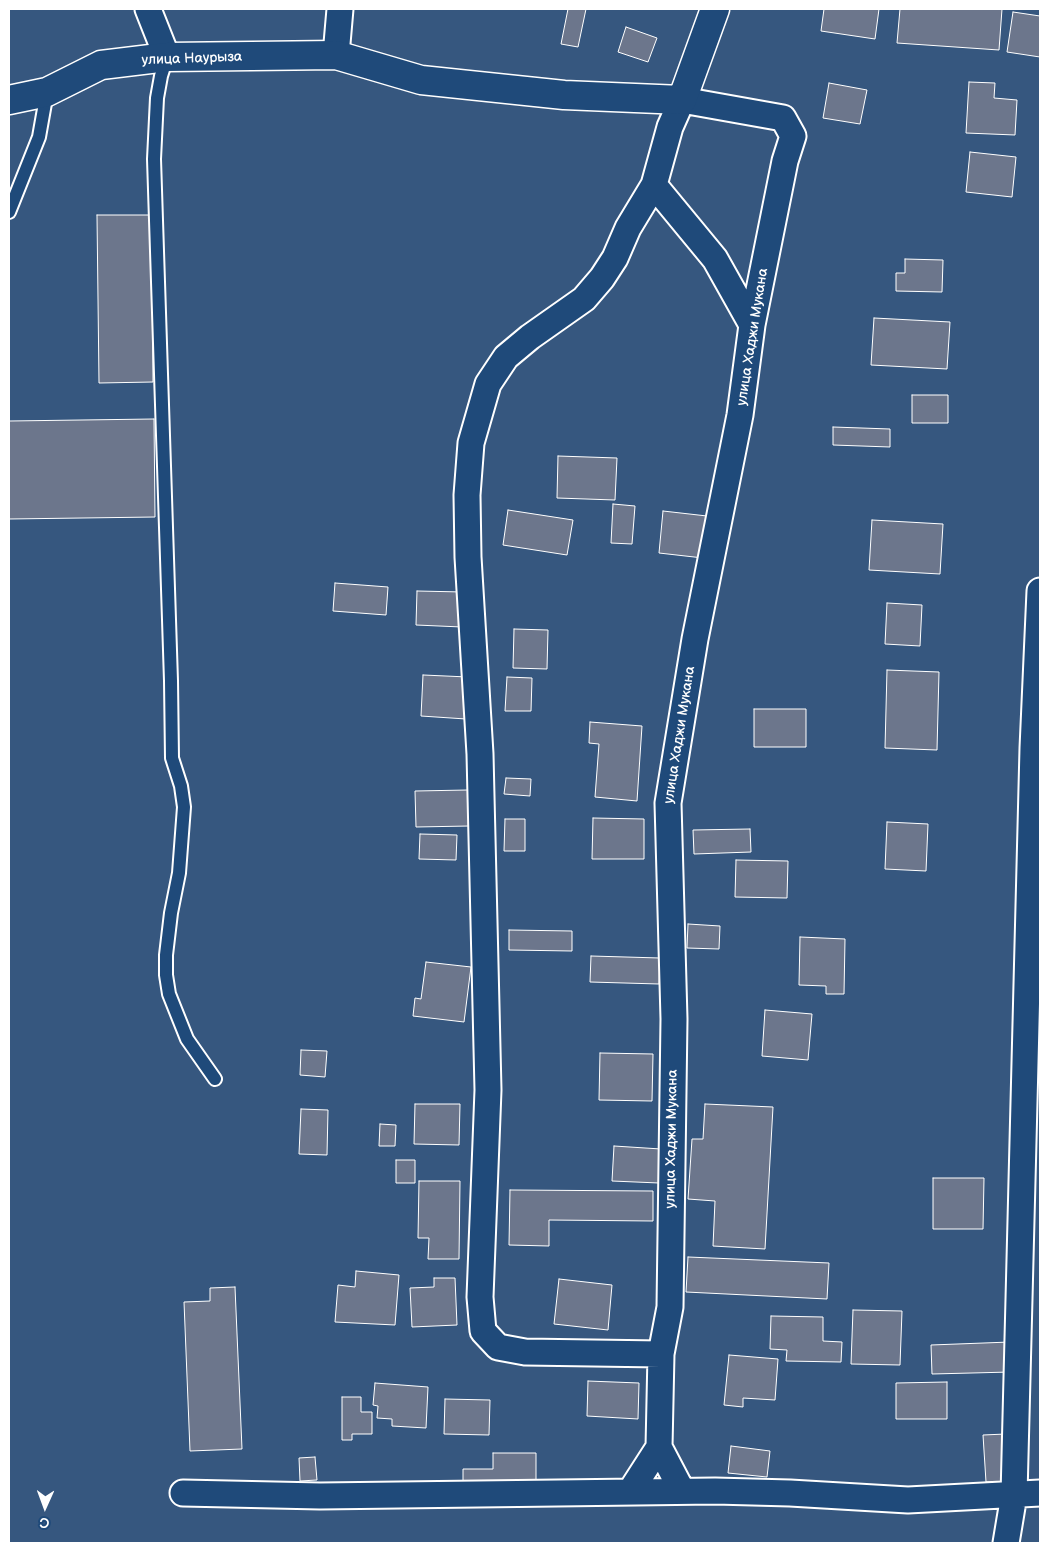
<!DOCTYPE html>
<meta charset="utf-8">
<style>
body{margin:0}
#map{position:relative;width:1049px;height:1552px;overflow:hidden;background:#36577f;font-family:"Balsamiq Sans",sans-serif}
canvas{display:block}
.frame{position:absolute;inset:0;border:10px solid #fff;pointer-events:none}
.north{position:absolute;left:20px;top:1482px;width:50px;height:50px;-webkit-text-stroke:4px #1f4a7a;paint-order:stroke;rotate:182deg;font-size:14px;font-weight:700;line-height:20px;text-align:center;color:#fff}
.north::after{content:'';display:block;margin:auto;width:18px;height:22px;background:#fff;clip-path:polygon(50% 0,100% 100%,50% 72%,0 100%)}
</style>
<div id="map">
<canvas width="1049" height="1552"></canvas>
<div class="frame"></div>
<div class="north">С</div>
</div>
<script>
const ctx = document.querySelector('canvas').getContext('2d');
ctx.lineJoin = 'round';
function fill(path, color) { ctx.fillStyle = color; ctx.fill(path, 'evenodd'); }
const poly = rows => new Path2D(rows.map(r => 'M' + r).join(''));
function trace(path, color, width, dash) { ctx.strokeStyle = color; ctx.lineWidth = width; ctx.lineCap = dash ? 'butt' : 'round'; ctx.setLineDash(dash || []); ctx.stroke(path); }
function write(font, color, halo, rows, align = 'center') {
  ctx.font = font + ' "Balsamiq Sans",sans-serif'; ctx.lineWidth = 4; ctx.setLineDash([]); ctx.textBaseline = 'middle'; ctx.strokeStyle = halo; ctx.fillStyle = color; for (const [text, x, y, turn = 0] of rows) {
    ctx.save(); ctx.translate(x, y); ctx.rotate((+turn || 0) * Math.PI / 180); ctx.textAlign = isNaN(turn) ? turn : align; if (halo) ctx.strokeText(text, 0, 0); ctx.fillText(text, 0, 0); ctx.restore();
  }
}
const building = poly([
 [568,9,586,9,578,47,561,44,568,9],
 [824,9,879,9,875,39,821,31,824,9],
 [900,9,1002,9,999,50,897,43,900,9],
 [1013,12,1040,16,1040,57,1007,52,1013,12],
 [626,27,657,38,648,62,618,52,626,27],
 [969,82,995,83,994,98,1017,100,1015,135,966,133,969,82],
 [829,83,867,90,860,124,823,118,829,83],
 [970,152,1016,157,1012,197,966,192,970,152],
 [97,215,152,215,153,382,99,383,97,215],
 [905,259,943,260,942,292,896,291,896,273,905,273,905,259],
 [874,318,950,322,947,369,871,365,874,318],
 [912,395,948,395,948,423,912,423,912,395],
 [154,419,155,517,9,519,9,421,154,419],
 [833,427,890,429,890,447,833,445,833,427],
 [558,456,617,458,615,500,557,498,558,456],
 [613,504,635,506,632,544,611,543,613,504],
 [508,510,573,520,567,555,503,545,508,510],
 [663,511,707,516,703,558,659,553,663,511],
 [872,520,943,524,940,574,869,570,872,520],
 [335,583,388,587,386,615,333,611,335,583],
 [417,591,463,592,462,627,416,625,417,591],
 [887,603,922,605,920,646,885,644,887,603],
 [514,629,548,630,547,669,513,668,514,629],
 [887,670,939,672,937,750,885,748,887,670],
 [423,675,468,677,466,719,421,716,423,675],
 [507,677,532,678,531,711,505,711,507,677],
 [754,709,806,709,806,747,754,747,754,709],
 [590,722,642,726,637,801,595,797,599,744,589,743,590,722],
 [506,778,531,779,530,796,504,794,506,778],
 [468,790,469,826,416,827,415,791,468,790],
 [593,818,644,819,644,859,592,859,593,818],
 [505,819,525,819,525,851,504,851,505,819],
 [887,822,928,824,926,871,885,869,887,822],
 [750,829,751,852,694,854,693,830,750,829],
 [420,834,457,835,456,860,419,859,420,834],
 [736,860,788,861,787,898,735,897,736,860],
 [688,924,720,926,719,949,687,948,688,924],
 [509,930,572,931,572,951,509,950,509,930],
 [800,937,845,939,844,994,826,994,826,986,799,985,800,937],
 [591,956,660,958,659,984,590,982,591,956],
 [426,962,471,967,464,1022,413,1016,415,998,421,999,426,962],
 [765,1010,812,1014,808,1060,762,1056,765,1010],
 [301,1050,327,1051,325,1077,300,1075,301,1050],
 [600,1053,653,1054,652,1101,599,1100,600,1053],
 [415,1104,460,1104,459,1145,414,1144,415,1104],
 [705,1104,773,1107,765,1249,713,1246,715,1201,688,1199,692,1139,703,1139,705,1104],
 [301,1109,328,1110,327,1155,299,1154,301,1109],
 [380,1124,396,1125,395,1146,379,1146,380,1124],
 [614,1146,661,1149,659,1183,612,1181,614,1146],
 [396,1160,415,1160,415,1183,396,1183,396,1160],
 [933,1178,984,1178,983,1229,933,1229,933,1178],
 [419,1181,460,1181,459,1259,428,1259,429,1238,418,1238,419,1181],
 [510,1190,653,1191,653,1221,549,1220,549,1246,509,1245,510,1190],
 [688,1257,829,1263,827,1299,686,1292,688,1257],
 [356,1271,399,1275,395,1325,335,1322,338,1285,355,1287,356,1271],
 [434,1278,455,1278,457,1325,412,1327,410,1288,434,1287,434,1278],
 [559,1279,612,1285,608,1330,554,1324,559,1279],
 [235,1287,242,1449,190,1451,184,1302,210,1301,210,1288,235,1287],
 [853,1310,902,1311,900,1365,851,1364,853,1310],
 [771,1316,823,1317,823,1341,842,1342,841,1362,786,1361,787,1350,770,1349,771,1316],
 [1010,1342,1011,1372,932,1374,931,1345,1010,1342],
 [729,1355,778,1359,775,1400,743,1398,743,1407,724,1405,729,1355],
 [588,1381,639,1383,638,1419,587,1416,588,1381],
 [947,1382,947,1419,896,1419,896,1383,947,1382],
 [375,1383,428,1387,426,1428,392,1426,392,1419,377,1418,378,1406,373,1405,375,1383],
 [342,1397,361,1397,361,1412,372,1412,372,1434,352,1434,352,1440,342,1440,342,1397],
 [445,1399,490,1400,489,1435,444,1434,445,1399],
 [1006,1434,1008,1481,986,1482,983,1435,1006,1434],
 [731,1446,770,1451,767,1477,728,1473,731,1446],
 [493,1453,536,1453,536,1486,463,1484,463,1469,493,1469,493,1453],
 [315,1457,317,1480,300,1481,299,1458,315,1457]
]);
fill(building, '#6c768c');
trace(building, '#fff', 1);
const service = poly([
 [167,57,161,76,157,98,154,159,171,681,172,758,181,786,184,807,179,873,171,913,166,955,166,975,169,994,187,1039,215,1079],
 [9,212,39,137,47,92]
]);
const minor = poly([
 [148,9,167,57],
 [336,55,340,9],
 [654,185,628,228,615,258,602,278,584,299,530,337,506,357,488,384,471,443,467,495,468,557,480,754,488,1090,480,1297,483,1331,498,1347,525,1352,661,1354],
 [682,1491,659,1447,661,1354,670,1307,674,1019,668,803,695,639,740,415,752,325,785,161,793,136,783,118,682,100,670,127,654,185,715,259,752,325],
 [630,1492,659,1447],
 [183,1493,320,1496,715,1491,790,1493,908,1500,1040,1493],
 [1006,1543,1014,1495,1033,748,1040,591]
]);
const tertiary = poly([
 [9,100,47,92,101,65,167,57,336,55,421,80,564,95,682,100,715,9]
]);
trace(service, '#fff', 16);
trace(minor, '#fff', 29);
trace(tertiary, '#fff', 31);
trace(service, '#1f4a7a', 12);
trace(minor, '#1f4a7a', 25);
trace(tertiary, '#1f4a7a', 28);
write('14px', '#fff', '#1f4a7a', [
 ["улица Наурыза",192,59,-2],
 ["улица Хаджи Мукана",753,337,-81],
 ["улица Хаджи Мукана",680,735,-81],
 ["улица Хаджи Мукана",672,1139,-89]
]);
</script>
